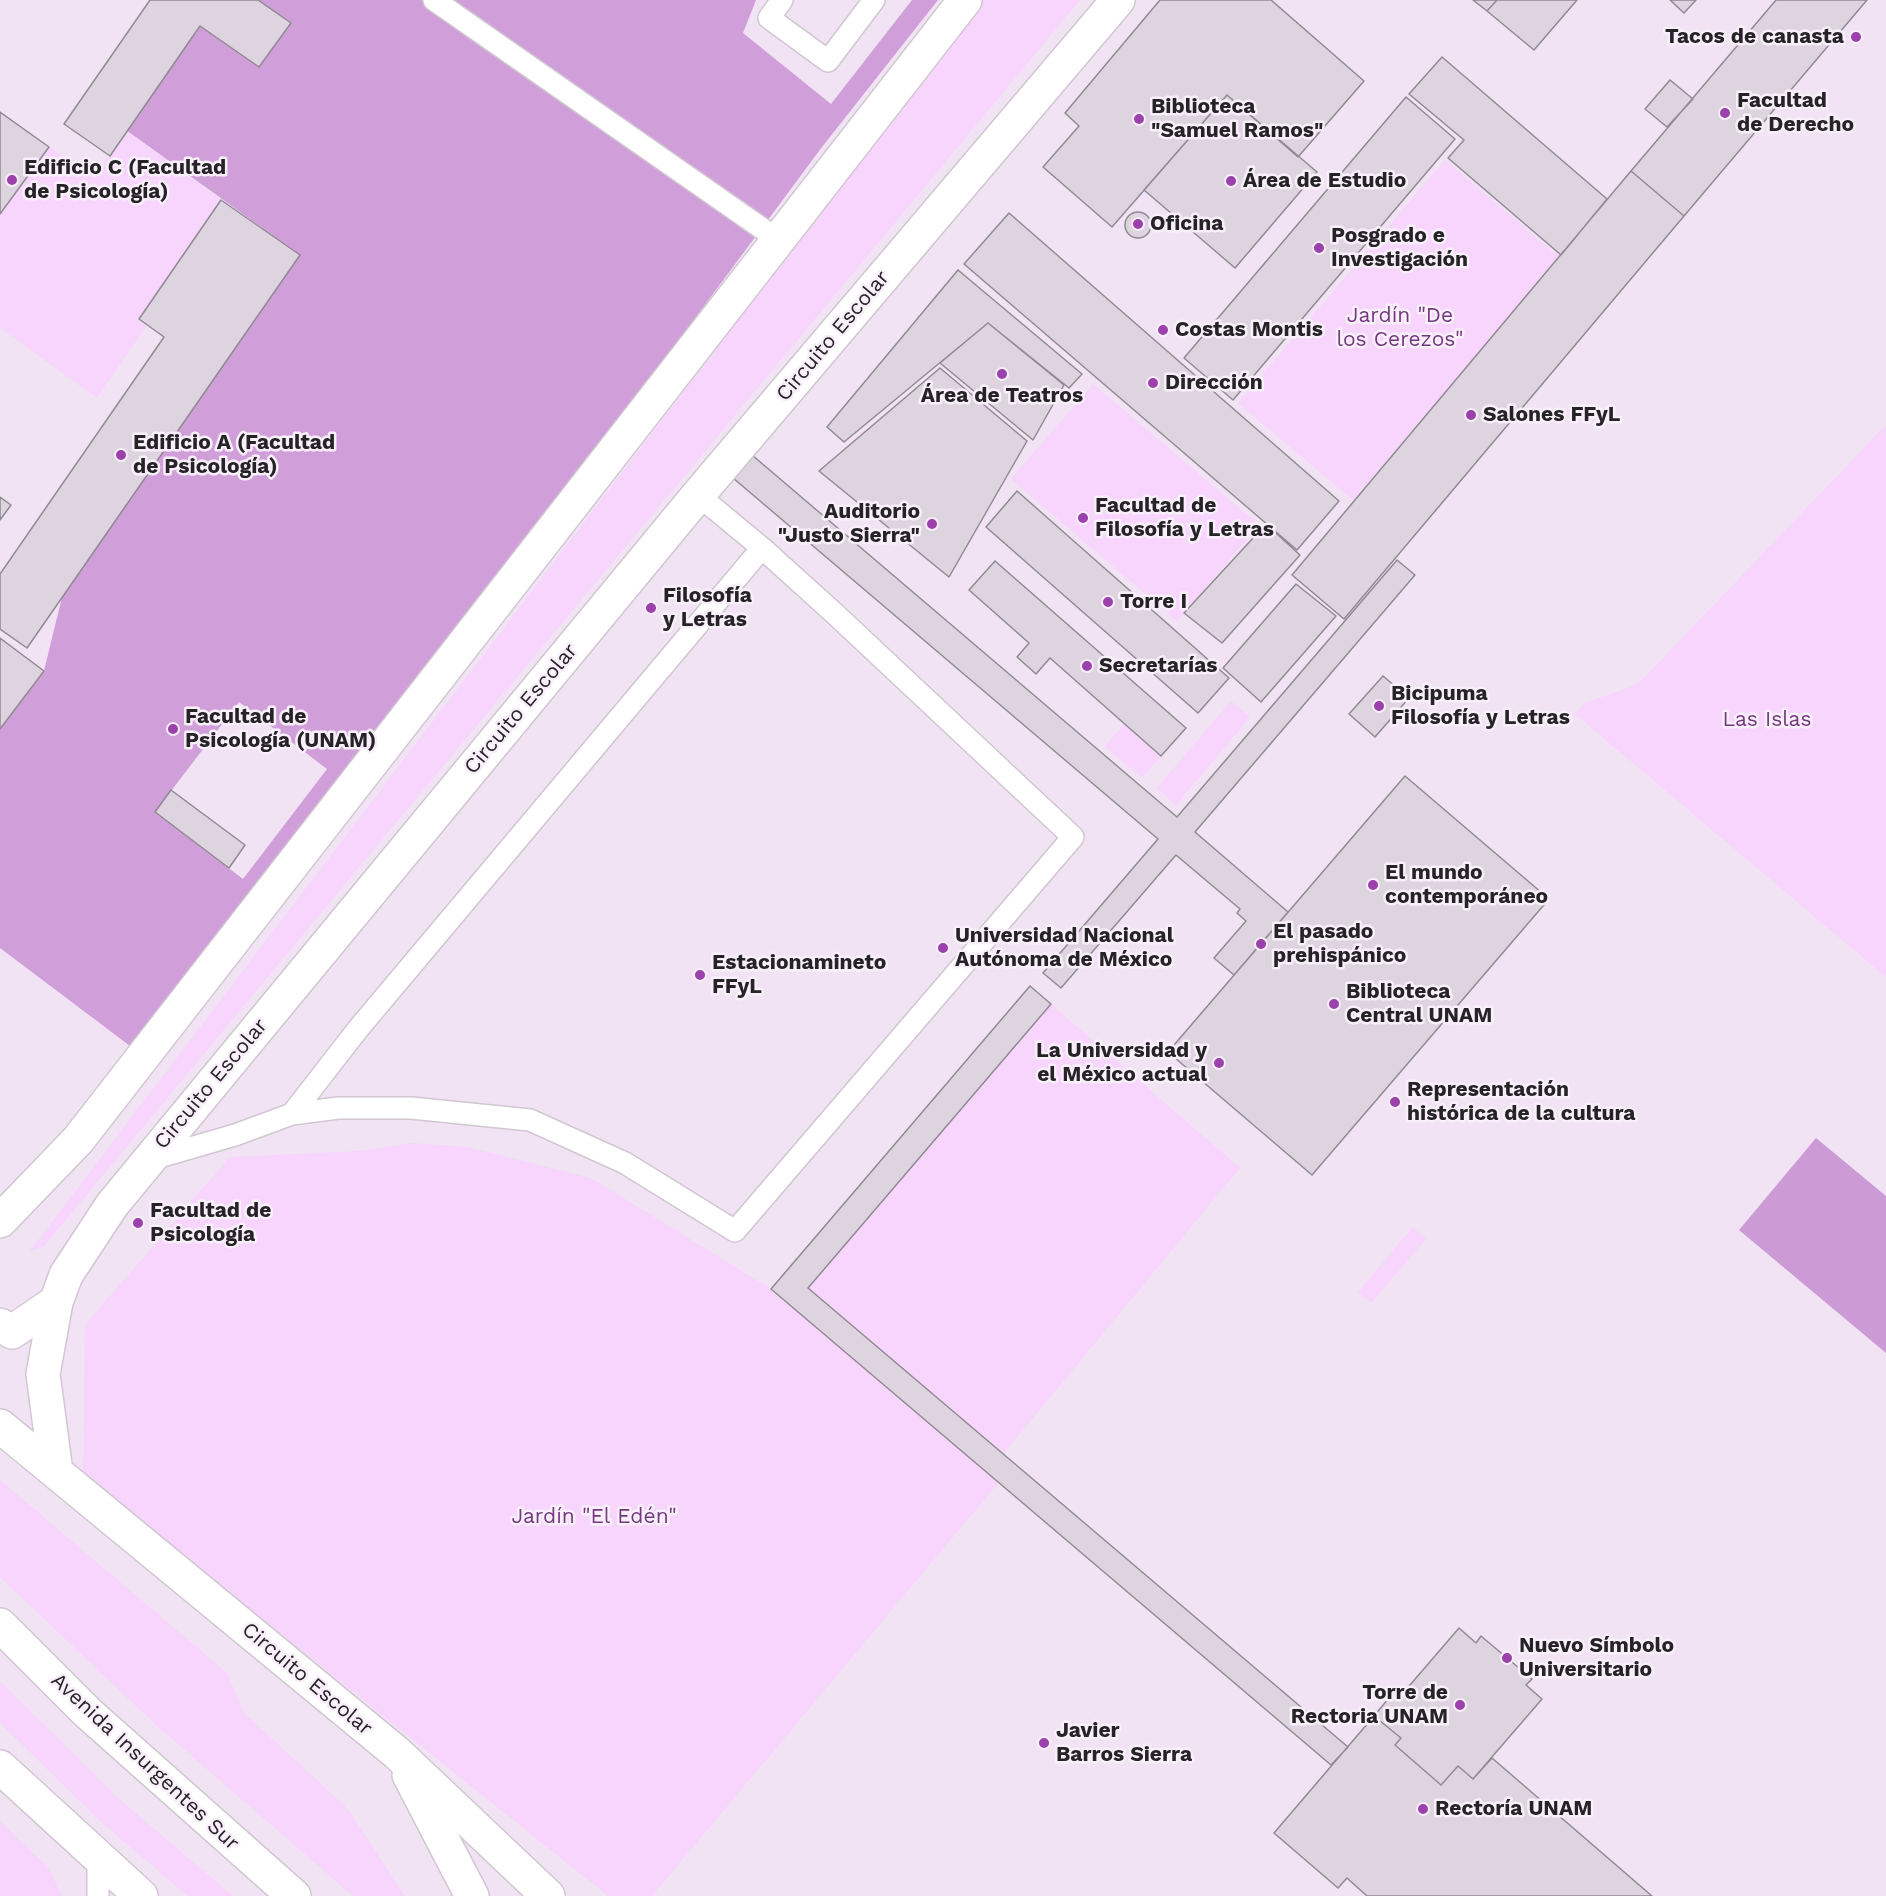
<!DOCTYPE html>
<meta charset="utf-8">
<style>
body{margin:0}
canvas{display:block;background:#f8effa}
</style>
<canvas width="1886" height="1896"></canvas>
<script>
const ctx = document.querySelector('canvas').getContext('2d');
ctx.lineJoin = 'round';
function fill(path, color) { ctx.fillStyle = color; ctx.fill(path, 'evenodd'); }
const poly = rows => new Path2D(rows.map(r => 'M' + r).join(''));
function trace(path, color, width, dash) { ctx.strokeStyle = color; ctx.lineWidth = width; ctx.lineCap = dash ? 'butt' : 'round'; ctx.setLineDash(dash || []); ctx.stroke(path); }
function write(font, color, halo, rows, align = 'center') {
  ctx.font = font + ' "Work Sans",sans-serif'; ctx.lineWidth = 5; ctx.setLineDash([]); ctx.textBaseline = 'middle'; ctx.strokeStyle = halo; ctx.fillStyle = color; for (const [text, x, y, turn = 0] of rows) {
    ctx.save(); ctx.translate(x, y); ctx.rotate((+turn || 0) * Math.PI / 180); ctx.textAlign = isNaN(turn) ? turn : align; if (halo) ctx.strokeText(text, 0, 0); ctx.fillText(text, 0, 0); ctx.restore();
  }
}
fill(poly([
 [0,0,1886,0,1886,1896,0,1896]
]), '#f1e3f4');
fill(poly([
 [982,0,1080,0,44,1246,29,1252],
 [126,130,221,200,139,318,147,325,97,398,0,328,0,214,49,147,94,178],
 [1445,160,1559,257,1353,500,1238,403],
 [1093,384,1259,525,1177,621,1011,479],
 [1886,425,1886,977,1575,714,1585,703,1638,684],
 [1231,701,1250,717,1176,805,1157,788],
 [1124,724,1161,756,1142,778,1105,746],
 [1051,1004,1240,1168,1003,1454,808,1288],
 [411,1143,468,1147,591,1178,771,1289,999,1482,652,1896,608,1896,83,1475,85,1325,230,1157,362,1151],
 [1413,1227,1426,1239,1371,1303,1358,1292],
 [0,1480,227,1673,244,1713,347,1808,405,1896,353,1896,155,1724,0,1577],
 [0,1681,119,1799,233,1896,188,1896,101,1822,0,1723],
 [0,1821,49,1869,62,1896,0,1896]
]), '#f7d5fd');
fill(poly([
 [258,0,756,0,743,33,831,104,912,0,938,0,822,147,146,1058,0,948,0,729,44,671,62,597,300,255,126,130,200,26,259,67,290,23],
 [239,702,327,769,243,879,155,812]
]), '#d09fd9');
fill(poly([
 [1816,1138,1886,1196,1886,1353,1739,1230]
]), '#cc9bd5');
const building = poly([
 [150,0,258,0,291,23,259,67,200,26,110,156,64,124,150,0],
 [1160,0,1271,0,1364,81,1298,157,1227,95,1112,227,1043,167,1079,126,1065,113,1160,0],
 [1473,0,1497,0,1487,11,1473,0],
 [1497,0,1577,0,1534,50,1487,11,1497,0],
 [1670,0,1696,0,1684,13,1670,0],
 [1776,0,1867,0,1684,216,1631,171,1776,0],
 [1442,57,1607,199,1561,255,1448,158,1464,140,1409,94,1442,57],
 [1670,80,1693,99,1667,127,1645,109,1670,80],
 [1227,95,1317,172,1235,268,1144,190,1227,95],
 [1406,97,1455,139,1233,400,1184,358,1406,97],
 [0,112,49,147,0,214,0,112],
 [1631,171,1684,216,1344,619,1292,575,1631,171],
 [221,200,300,255,27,648,0,629,0,574,164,337,139,319,221,200],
 '1125 225a13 13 0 1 1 26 0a13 13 0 1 1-26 0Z',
 [1009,213,1339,501,1297,550,964,264,1009,213],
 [958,270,1082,374,1069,388,988,323,844,442,827,427,958,270],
 [988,323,1064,385,1033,440,940,363,988,323],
 [940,368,1027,441,949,577,819,471,940,368],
 [752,455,1177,817,1397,560,1415,575,1195,832,1288,912,1234,975,1214,958,1246,921,1237,913,1240,909,1176,855,1061,988,1043,973,1158,839,733,478,752,455],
 [1017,491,1229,678,1198,713,986,527,1017,491],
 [0,497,11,505,0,520,0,497],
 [1266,524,1300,555,1222,643,1184,613,1266,524],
 [995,561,1186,728,1161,756,1050,658,1036,674,1017,657,1029,643,969,590,995,561],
 [1296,584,1336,616,1261,702,1223,668,1296,584],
 [0,638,44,671,0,729,0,638],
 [1383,676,1409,698,1375,737,1349,714,1383,676],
 [1405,776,1549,899,1312,1175,1168,1052,1405,776],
 [171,790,245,845,229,868,155,812,171,790],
 [1030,986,1051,1004,808,1288,1348,1747,1331,1765,771,1289,1030,986],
 [1459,1628,1476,1643,1481,1636,1532,1679,1526,1685,1542,1699,1473,1779,1458,1766,1441,1785,1395,1745,1401,1738,1374,1716,1398,1687,1404,1692,1459,1628],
 [1374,1716,1401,1738,1395,1745,1441,1785,1458,1766,1473,1779,1492,1758,1652,1896,1367,1896,1347,1878,1338,1888,1274,1833,1374,1716]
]);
fill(building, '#ddd4df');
trace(building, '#918993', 1.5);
const lane = poly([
 [434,0,780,241],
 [782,0,769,18,828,61,874,0],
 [292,1114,358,1029,762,548],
 [149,1160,235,1135,292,1114,338,1108,411,1108,530,1120,625,1163,735,1231,1073,837,834,613,762,548,698,495],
 [98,1896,98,1858]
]);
const secondary = poly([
 [0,1221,78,1140,965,0],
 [0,1325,12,1332,56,1302],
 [0,1426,397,1753,548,1896],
 [56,1472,43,1374,56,1302,66,1275,112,1205,698,495,1118,0],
 [0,1625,88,1713,294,1896],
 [0,1767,141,1896],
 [409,1775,472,1896]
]);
trace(lane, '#d0c7d1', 24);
trace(secondary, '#d0c7d1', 36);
trace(lane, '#fff', 21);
trace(secondary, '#fff', 33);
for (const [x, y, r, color] of [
 [1856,37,6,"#9b41ac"],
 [1725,113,6,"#9b41ac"],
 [1139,119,6,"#9b41ac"],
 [12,180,6,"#9b41ac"],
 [1231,181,6,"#9b41ac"],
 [1138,224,6,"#9b41ac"],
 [1319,248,6,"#9b41ac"],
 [1163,330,6,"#9b41ac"],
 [1002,374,6,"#9b41ac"],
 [1153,383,6,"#9b41ac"],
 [1471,415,6,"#9b41ac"],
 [121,455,6,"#9b41ac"],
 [1083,518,6,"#9b41ac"],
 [932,524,6,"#9b41ac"],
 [1108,602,6,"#9b41ac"],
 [651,608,6,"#9b41ac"],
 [1087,666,6,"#9b41ac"],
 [1379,706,6,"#9b41ac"],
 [173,729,6,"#9b41ac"],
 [1373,885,6,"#9b41ac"],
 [1261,944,6,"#9b41ac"],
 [943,948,6,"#9b41ac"],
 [700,975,6,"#9b41ac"],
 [1334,1004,6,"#9b41ac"],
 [1219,1063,6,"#9b41ac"],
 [1395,1102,6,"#9b41ac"],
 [138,1223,6,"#9b41ac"],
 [1507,1658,6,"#9b41ac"],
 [1460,1705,6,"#9b41ac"],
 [1044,1743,6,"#9b41ac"],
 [1423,1809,6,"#9b41ac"]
]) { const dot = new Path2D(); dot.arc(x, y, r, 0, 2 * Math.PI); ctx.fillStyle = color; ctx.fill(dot); trace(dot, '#f8effa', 2); }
write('bold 21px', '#262327', '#f8effa', [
 ["Tacos de canasta",1844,37,"right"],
 ["Facultad",1737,101],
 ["de Derecho",1737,125],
 ["Biblioteca",1151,107],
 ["\"Samuel Ramos\"",1151,131],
 ["Edificio C (Facultad",24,168],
 ["de Psicología)",24,192],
 ["Área de Estudio",1243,181],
 ["Oficina",1150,224],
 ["Posgrado e",1331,236],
 ["Investigación",1331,260],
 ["Costas Montis",1175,330],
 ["Dirección",1165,383],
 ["Área de Teatros",1002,396,"center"],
 ["Salones FFyL",1483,415],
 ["Edificio A (Facultad",133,443],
 ["de Psicología)",133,467],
 ["Facultad de",1095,506],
 ["Filosofía y Letras",1095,530],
 ["Auditorio",920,512,"right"],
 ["\"Justo Sierra\"",920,536,"right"],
 ["Filosofía",663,596],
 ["y Letras",663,620],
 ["Torre I",1120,602],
 ["Secretarías",1099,666],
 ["Bicipuma",1391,694],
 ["Filosofía y Letras",1391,718],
 ["Facultad de",185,717],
 ["Psicología (UNAM)",185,741],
 ["El mundo",1385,873],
 ["contemporáneo",1385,897],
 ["El pasado",1273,932],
 ["prehispánico",1273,956],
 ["Universidad Nacional",955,936],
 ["Autónoma de México",955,960],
 ["Estacionamineto",712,963],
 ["FFyL",712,987],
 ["Biblioteca",1346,992],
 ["Central UNAM",1346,1016],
 ["La Universidad y",1207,1051,"right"],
 ["el México actual",1207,1075,"right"],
 ["Representación",1407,1090],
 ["histórica de la cultura",1407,1114],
 ["Facultad de",150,1211],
 ["Psicología",150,1235],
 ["Nuevo Símbolo",1519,1646],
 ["Universitario",1519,1670],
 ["Torre de",1448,1693,"right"],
 ["Rectoria UNAM",1448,1717,"right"],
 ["Javier",1056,1731],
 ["Barros Sierra",1056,1755],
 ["Rectoría UNAM",1435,1809]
], 'left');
write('21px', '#73387e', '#f8effa', [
 ["Jardín \"De",1400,316],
 ["los Cerezos\"",1400,340],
 ["Las Islas",1767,720],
 ["Jardín \"El Edén\"",594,1517]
]);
write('21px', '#262327', '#f8effa', [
 ["Circuito Escolar",833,336,-50],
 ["Circuito Escolar",521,709,-50],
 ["Circuito Escolar",211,1084,-50],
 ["Circuito Escolar",307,1679,40],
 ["Avenida Insurgentes Sur",145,1762,43]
]);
</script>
